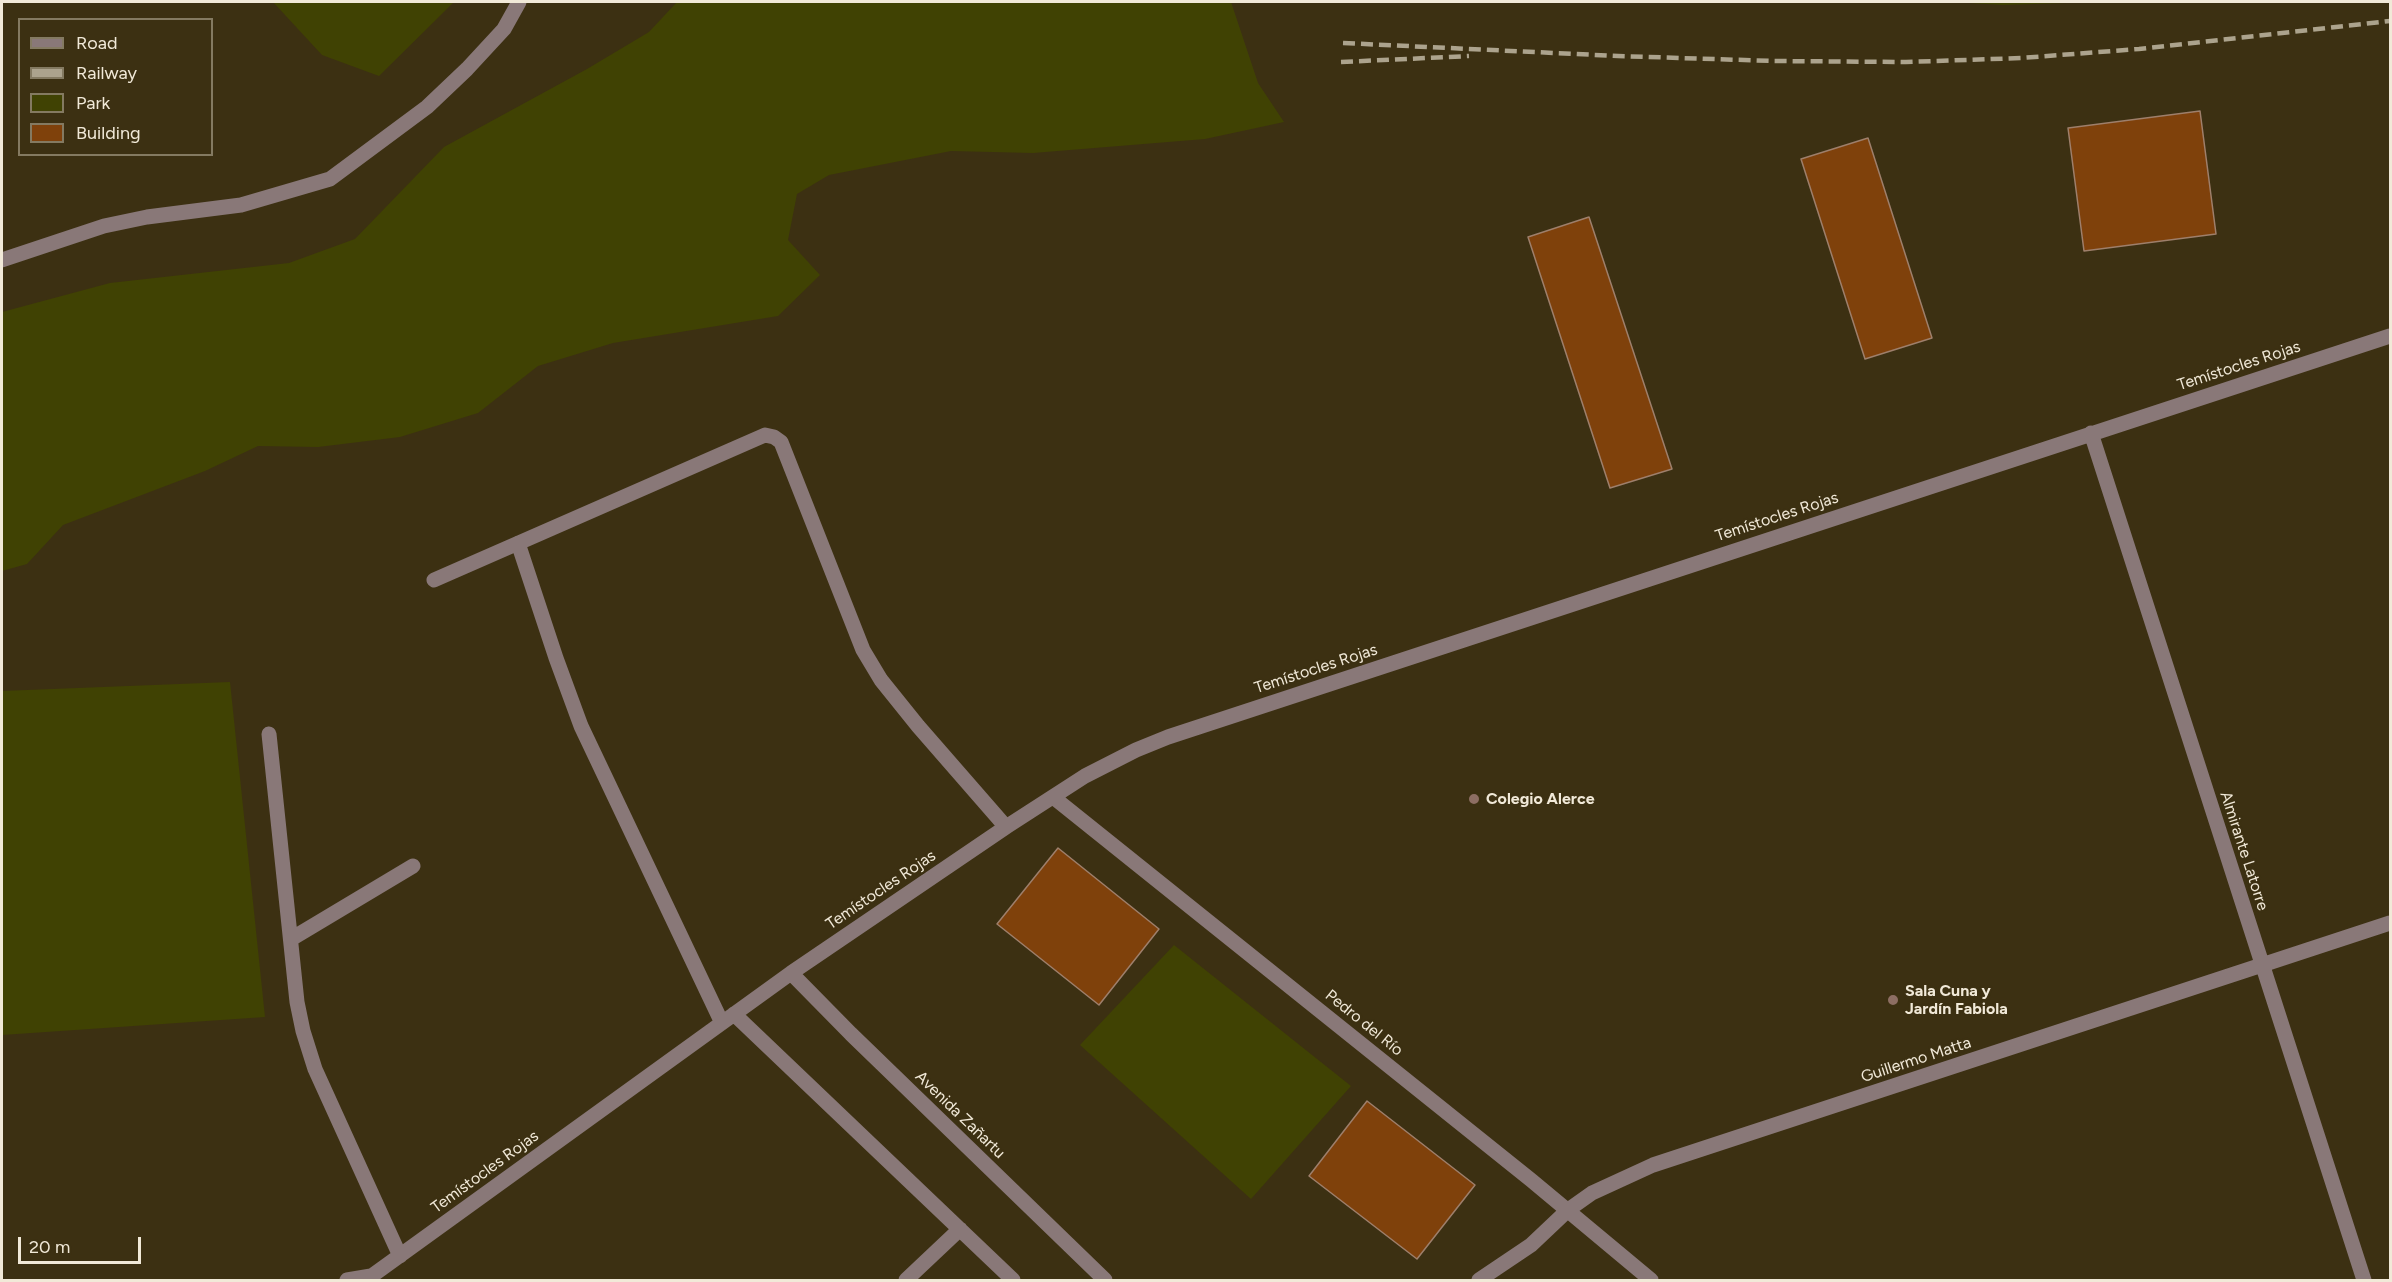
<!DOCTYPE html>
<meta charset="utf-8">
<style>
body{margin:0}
#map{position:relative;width:2392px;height:1282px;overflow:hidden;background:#3c3012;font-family:Figtree,sans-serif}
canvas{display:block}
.frame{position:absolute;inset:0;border:3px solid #f1e9d8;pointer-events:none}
.legend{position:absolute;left:18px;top:18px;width:195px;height:138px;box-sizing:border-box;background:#3c3012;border:2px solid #847a61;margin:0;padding:8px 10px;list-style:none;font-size:18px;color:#f1e9d8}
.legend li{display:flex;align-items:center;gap:12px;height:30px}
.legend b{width:30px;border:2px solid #847a61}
.scale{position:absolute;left:18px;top:1237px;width:123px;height:27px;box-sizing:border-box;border:3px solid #f1e9d8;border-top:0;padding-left:8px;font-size:18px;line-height:21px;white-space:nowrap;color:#f1e9d8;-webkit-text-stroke:4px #3c3012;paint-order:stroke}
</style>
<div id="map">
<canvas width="2392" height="1282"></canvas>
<div class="frame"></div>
<ul class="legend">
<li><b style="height:8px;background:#897878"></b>Road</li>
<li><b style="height:8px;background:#aca38d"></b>Railway</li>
<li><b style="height:16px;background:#404203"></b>Park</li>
<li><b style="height:16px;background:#7f410b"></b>Building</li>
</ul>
<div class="scale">20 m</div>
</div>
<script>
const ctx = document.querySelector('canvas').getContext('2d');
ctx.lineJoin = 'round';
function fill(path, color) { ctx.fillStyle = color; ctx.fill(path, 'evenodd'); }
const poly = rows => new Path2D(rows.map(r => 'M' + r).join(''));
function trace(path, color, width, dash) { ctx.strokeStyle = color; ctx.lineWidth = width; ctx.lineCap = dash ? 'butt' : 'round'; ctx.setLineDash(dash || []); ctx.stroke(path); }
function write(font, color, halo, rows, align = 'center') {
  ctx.font = font + ' Figtree,sans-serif'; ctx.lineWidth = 4.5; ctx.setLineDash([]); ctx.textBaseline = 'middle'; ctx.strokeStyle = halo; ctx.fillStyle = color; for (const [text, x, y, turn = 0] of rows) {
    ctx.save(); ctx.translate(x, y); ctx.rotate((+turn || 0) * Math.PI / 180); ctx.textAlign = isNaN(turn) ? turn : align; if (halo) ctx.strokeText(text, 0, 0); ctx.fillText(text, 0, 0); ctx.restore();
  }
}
fill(poly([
 [273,2,454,2,379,76,322,55],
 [677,2,1231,2,1258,83,1284,122,1205,139,1033,153,951,151,829,175,797,194,788,240,820,275,778,316,613,343,538,366,478,413,400,437,318,447,258,446,205,471,63,525,27,564,2,571,2,312,110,283,289,263,355,239,444,147,587,69,649,32],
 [1954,2,2098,2,2003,5],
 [230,682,265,1017,2,1035,2,691],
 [1174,945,1351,1086,1251,1199,1080,1045]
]), '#404203');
const building = poly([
 [2200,111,2216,234,2084,251,2068,128,2200,111],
 [1868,138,1932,338,1865,359,1801,159,1868,138],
 [1589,217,1672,469,1610,488,1528,237,1589,217],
 [1058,848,1159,929,1099,1005,997,924,1058,848],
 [1367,1101,1475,1185,1417,1259,1309,1176,1367,1101]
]);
fill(building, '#7f410b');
trace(building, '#9e7f6b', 1.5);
trace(poly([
 [2,260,104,226,147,217,241,205,330,179,427,107,467,69,504,29,519,2],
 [2091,433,2364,1280],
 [518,543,556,658,581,726,722,1023],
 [434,580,765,435,774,437,781,442,863,650,881,680,918,726,1006,827],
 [269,734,297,1002,303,1031,315,1069,400,1256],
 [1053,797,1531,1180,1651,1280],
 [291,939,413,866],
 [791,973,851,1034,1105,1280],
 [734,1014,1013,1280],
 [347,1280,371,1276],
 [366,1280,791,973,1006,827,1085,776,1136,750,1168,737,2390,336],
 [906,1280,960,1229],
 [1479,1280,1531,1245,1568,1210,1592,1193,1653,1165,2390,923]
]), '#897878', 15);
trace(poly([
 [1343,43,1618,56,1774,61,1906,62,2021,58,2139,49,2390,21],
 [1341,62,1469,56]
]), '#aca38d', 4.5, [12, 6]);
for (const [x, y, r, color] of [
 [1474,799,6,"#8d6e63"],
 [1893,1000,6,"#8d6e63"]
]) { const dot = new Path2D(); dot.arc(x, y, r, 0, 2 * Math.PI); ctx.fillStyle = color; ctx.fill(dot); trace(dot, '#3c3012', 2); }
write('16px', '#f1e9d8', '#3c3012', [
 ["Temístocles Rojas",2239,366,-18],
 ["Temístocles Rojas",1777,517,-18],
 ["Temístocles Rojas",1316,669,-18],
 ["Almirante Latorre",2244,851,72],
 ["Temístocles Rojas",881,890,-34],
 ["Pedro del Río",1364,1023,39],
 ["Guillermo Matta",1916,1060,-18],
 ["Avenida Zañartu",960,1115,44],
 ["Temístocles Rojas",485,1172,-36]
]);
write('bold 16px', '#f1e9d8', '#3c3012', [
 ["Colegio Alerce",1486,799],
 ["Sala Cuna y",1905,991],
 ["Jardín Fabiola",1905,1009]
], 'left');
</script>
